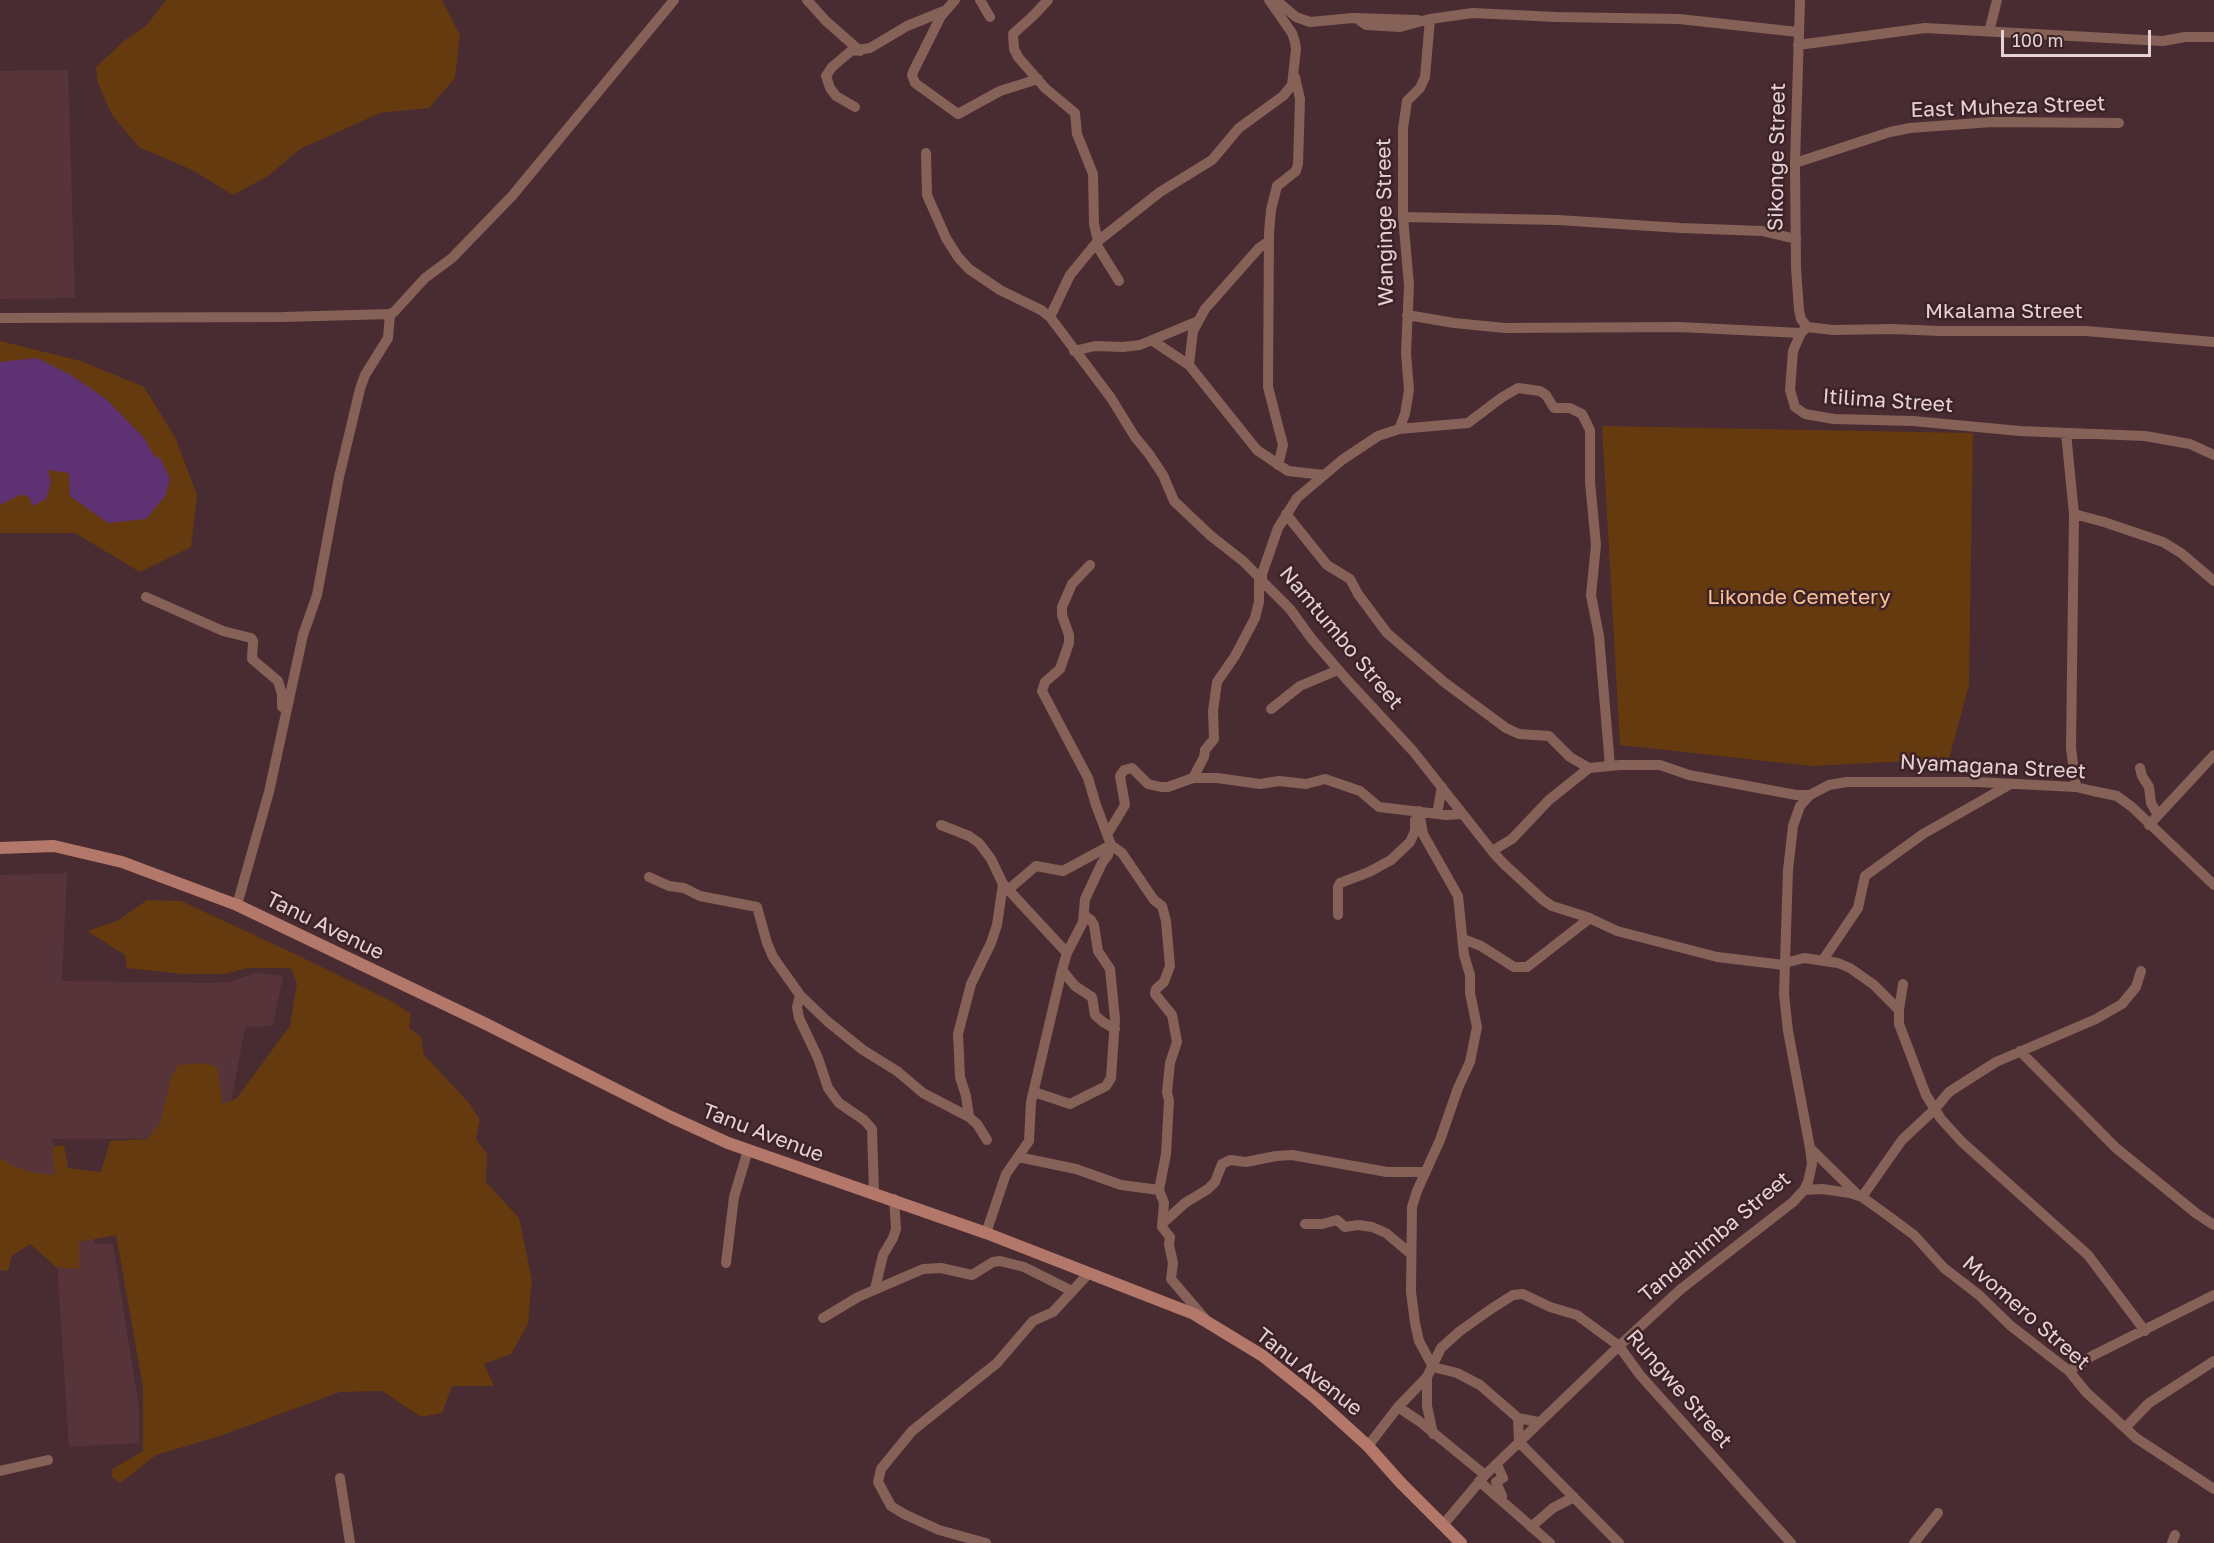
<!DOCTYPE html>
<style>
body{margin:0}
#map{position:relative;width:2214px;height:1543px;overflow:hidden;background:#482c31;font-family:"Golos Text",sans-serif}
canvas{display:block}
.scale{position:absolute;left:2001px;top:30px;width:150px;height:27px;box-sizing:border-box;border:3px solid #e4d2d4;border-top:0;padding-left:8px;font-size:18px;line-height:21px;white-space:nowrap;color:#e4d2d4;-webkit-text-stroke:4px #3d2227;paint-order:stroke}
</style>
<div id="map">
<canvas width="2214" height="1543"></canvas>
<div class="scale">100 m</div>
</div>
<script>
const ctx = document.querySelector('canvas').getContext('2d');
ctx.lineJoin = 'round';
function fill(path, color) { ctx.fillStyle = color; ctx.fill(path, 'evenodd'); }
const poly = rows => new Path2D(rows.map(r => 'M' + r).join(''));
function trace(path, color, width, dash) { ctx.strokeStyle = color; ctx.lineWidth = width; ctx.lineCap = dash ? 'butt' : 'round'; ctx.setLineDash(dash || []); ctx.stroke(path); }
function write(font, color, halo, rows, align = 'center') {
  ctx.font = font + ' "Golos Text",sans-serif'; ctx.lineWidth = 5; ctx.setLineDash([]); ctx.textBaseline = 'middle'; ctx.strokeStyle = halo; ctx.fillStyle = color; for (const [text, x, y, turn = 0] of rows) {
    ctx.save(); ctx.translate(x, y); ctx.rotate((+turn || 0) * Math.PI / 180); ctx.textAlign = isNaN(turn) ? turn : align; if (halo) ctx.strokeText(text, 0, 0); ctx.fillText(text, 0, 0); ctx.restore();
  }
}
fill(poly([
 [68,70,75,298,0,299,0,71],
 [67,873,62,981,210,983,230,982,255,973,283,976,273,1025,245,1028,224,1138,51,1139,69,1175,91,1201,94,1244,113,1244,139,1408,139,1443,69,1447,56,1247,0,1200,0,875]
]), '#57343a');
fill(poly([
 [166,0,442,0,460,35,455,78,429,108,380,113,300,149,268,176,233,195,192,170,139,147,112,115,98,83,96,67,125,40,146,26],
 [0,341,81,361,144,387,175,437,197,495,191,547,140,572,75,533,0,533],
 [1602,426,1973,433,1969,685,1949,759,1811,766,1620,745],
 [147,900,181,901,295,954,391,1001,411,1014,409,1028,421,1037,424,1055,470,1104,480,1120,476,1139,487,1154,486,1182,519,1218,532,1280,528,1324,511,1354,484,1364,494,1386,452,1386,442,1413,421,1417,382,1391,340,1392,220,1436,156,1455,120,1483,112,1477,111,1470,143,1451,143,1387,116,1235,79,1242,79,1269,56,1267,30,1244,12,1256,8,1271,0,1270,0,1158,17,1168,36,1173,55,1175,52,1147,64,1145,68,1168,101,1172,110,1141,147,1139,160,1123,171,1078,178,1065,206,1063,218,1068,222,1104,236,1099,290,1026,297,984,291,968,247,968,224,974,183,974,127,968,125,955,87,931,117,921]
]), '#643a0e');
fill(poly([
 [37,358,71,375,106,399,145,439,152,453,162,461,170,479,165,496,146,519,108,523,70,496,69,473,48,470,51,482,46,499,32,506,30,498,22,494,0,505,0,362]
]), '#5e3272');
trace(poly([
 [807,0,826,21,860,51],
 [955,0,941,16,914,70,912,75,915,83,958,114,1000,91,1038,79],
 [980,0,990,17],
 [1048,0,1034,15,1013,34,1014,49,1018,57,1045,88,1075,113,1077,134,1093,174,1094,224,1098,241],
 [1276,0,1296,17,1310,22,1353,18,1418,20],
 [1800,0,1795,163,1796,268,1799,310,1801,319,1807,327,1833,330,1892,329,1941,331,2086,331,2214,342],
 [1356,18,1366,25,1400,27,1430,19,1473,13,1556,17,1679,19,1798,32],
 [1989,32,1997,0],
 [1798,45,1925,28,2163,41,2185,37,2214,37],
 [855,107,836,96,830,88,826,76,832,67,851,51,870,48,907,26,944,11],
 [926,153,927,195,946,238,958,257,969,269,1000,290,1041,310,1050,317,1111,398,1135,437,1149,454,1163,475,1174,501,1211,536,1243,561,1262,580],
 [1795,163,1890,132,1910,128,1992,122,2119,123],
 [1403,217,1558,220,1681,228,1762,231,1796,239],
 [1096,244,1119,281],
 [1407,315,1454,323,1505,328,1679,327,1801,333],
 [1050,317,1070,275,1098,241,1160,192,1212,160,1239,128,1283,96,1292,85,1296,49,1295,42,1292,33,1269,0],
 [0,318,283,317,390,314,394,312,425,278,452,258,512,196,674,0],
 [1807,327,1801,333,1793,351,1790,390,1795,407,1805,414,1834,419,1913,421,2020,431,2145,436,2190,444,2214,455],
 [1153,341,1189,365,1257,450,1288,471,1324,475],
 [1074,351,1095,346,1123,347,1140,345,1198,321],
 [1189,365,1193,331,1205,309,1259,248,1269,241],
 [1399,429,1405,414,1409,390,1406,353,1409,285,1403,217,1403,128,1407,101,1420,88,1425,77,1430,19],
 [2066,433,2074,514,2071,748,2076,787],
 [1278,465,1283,445,1268,387,1269,233,1271,210,1277,186,1296,171,1298,164,1300,99,1295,77],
 [1286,514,1327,565,1350,579,1358,594,1387,633,1444,682,1506,728,1519,734,1549,736,1570,757,1589,768],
 [2074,514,2104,522,2163,542,2181,553,2214,581],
 [146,597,223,631,251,638,253,641,252,659,278,681,282,694,282,707],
 [1271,709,1300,686,1338,670],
 [1610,766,1599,636,1591,595,1596,545,1590,482,1590,430,1582,414,1570,408,1554,408,1546,395,1540,391,1518,388,1501,398,1468,423,1399,429,1378,436,1342,460,1297,498,1278,528,1262,574,1262,581,1290,609,1311,638,1348,681,1413,751,1492,851,1504,864,1543,900,1552,906,1587,917,1617,931,1717,957,1784,965],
 [2140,768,2142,776,2149,787,2151,803,2158,815],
 [1193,778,1217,778,1260,784,1279,781,1306,784,1325,779,1360,791,1379,807,1446,815,1462,814],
 [1419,811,1423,834,1458,896,1464,955,1470,975,1470,993,1477,1027,1470,1062,1458,1088,1440,1140,1417,1191,1412,1207,1411,1292,1415,1323,1419,1341,1433,1367,1457,1373,1480,1385,1518,1418,1538,1422],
 [1437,814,1442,787],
 [941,825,969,836,979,843,991,859,1003,884,1067,953],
 [2149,825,2214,755],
 [1108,833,1125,805,1120,776,1124,770,1132,768,1148,784,1161,787,1168,787,1193,778,1204,757,1205,750,1214,739,1213,711,1217,682,1235,656,1255,618,1259,602,1259,579],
 [1492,851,1512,839,1549,800,1589,768,1620,765,1660,765,1689,775,1796,795,1810,795],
 [649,877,669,886,684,888,700,896,757,907,767,943,773,957,800,995,827,1021,863,1050,897,1071,923,1093,969,1117,977,1124,987,1140],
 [1009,889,1036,866,1063,871,1111,845,1122,853,1154,900,1162,906,1166,921,1170,966,1164,982,1156,989,1155,994,1172,1015,1177,1042,1170,1063,1167,1092,1169,1101,1166,1154,1159,1190,1164,1203,1162,1227,1170,1237,1169,1245,1173,1263,1171,1279,1206,1320],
 [237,905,269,792,303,635,317,595,339,477,360,389,365,375,388,338,390,314],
 [1338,915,1338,887,1340,883,1369,872,1391,860,1410,842,1415,831,1415,820],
 [1463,939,1481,946,1514,967,1527,967,1590,918],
 [1823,960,1858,908,1865,876,1923,834,2009,785],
 [1785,963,1804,958,1838,963,1850,968,1874,985,1899,1010],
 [1062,970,1075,986,1092,997,1095,1015,1103,1022,1115,1029],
 [1903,984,1899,1010,1899,1024,1926,1095,1941,1119,1962,1142,2088,1255,2145,1331],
 [800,995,797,1007,799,1018,818,1058,828,1088,839,1103,864,1120,872,1129,874,1193],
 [2020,1051,2116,1148,2197,1214,2214,1225],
 [1034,1092,1070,1104,1106,1086,1111,1078,1115,1019,1110,969,1098,951,1094,925,1091,920,1084,915],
 [969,1117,966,1096,960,1077,958,1034,971,984,991,943,997,925,1003,884],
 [1810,1148,1857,1194],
 [1018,1157,1076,1169,1121,1185,1159,1190],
 [1804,1190,1822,1189,1850,1193,1862,1197,1883,1212,1914,1235,1944,1268,1979,1295,2011,1326,2069,1371,2086,1392,2136,1438,2214,1489],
 [1862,1197,1902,1140,1934,1110,1949,1092,1996,1062,2096,1019,2122,1004,2136,987,2141,971],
 [1164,1222,1185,1203,1208,1189,1215,1182,1222,1164,1230,1160,1246,1162,1276,1156,1292,1155,1387,1172,1425,1172],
 [1305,1224,1322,1224,1337,1220,1345,1227,1358,1225,1372,1227,1386,1233,1411,1254],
 [986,1233,1006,1174,1029,1141,1031,1102,1062,970,1067,953,1083,922,1085,899,1102,863,1108,855,1111,845,1096,805,1088,778,1042,691,1045,682,1060,669,1069,643,1069,635,1062,615,1062,607,1072,584,1090,565],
 [726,1263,734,1197,748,1150],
 [875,1289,883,1255,893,1238,896,1229,894,1199],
 [823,1318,858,1297,923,1269,941,1268,972,1275,993,1262,1000,1261,1024,1267,1072,1291],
 [2069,1371,2092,1356,2214,1295],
 [1427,1377,1427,1406,1433,1434],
 [1398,1407,1419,1421,1485,1475],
 [1518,1418,1519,1442,1619,1543],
 [2125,1428,2149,1403,2214,1361],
 [1368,1446,1398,1407,1427,1377,1441,1348,1460,1331,1491,1309,1513,1295,1523,1294,1550,1307,1577,1315,1619,1346,1640,1375,1791,1543],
 [1497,1465,1503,1478,1496,1482,1502,1496],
 [0,1471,48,1460],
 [340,1478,350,1543],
 [1479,1481,1550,1543],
 [1443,1525,1485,1475,1619,1346,1681,1289,1793,1202,1804,1190,1808,1182,1812,1164,1810,1148,1788,1031,1784,994,1788,870,1793,826,1800,806,1810,795,1829,785,1847,782,1977,782,2076,787,2093,791,2117,796,2132,807,2214,885],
 [1531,1527,1553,1508,1574,1497],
 [986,1543,939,1530,904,1514,891,1506,878,1482,881,1469,912,1431,997,1363,1033,1321,1053,1312,1089,1273],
 [1914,1543,1938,1513],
 [2172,1543,2175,1535]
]), '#866157', 10);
trace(poly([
 [0,848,54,846,122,862,237,905,484,1023,671,1117,728,1143,986,1233,1194,1314,1263,1356,1314,1397,1368,1446,1400,1482,1461,1543]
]), '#b37869', 12);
write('21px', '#e4d2d4', '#3d2227', [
 ["East Muheza Street",2008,107,-2],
 ["Sikonge Street",1777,157,-89],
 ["Wanginge Street",1385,222,-91],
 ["Mkalama Street",2004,311],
 ["Itilima Street",1888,401,4],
 ["Namtumbo Street",1341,638,50],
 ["Nyamagana Street",1993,767,3],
 ["Tanu Avenue",325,926,26],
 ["Tanu Avenue",763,1133,21],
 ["Tandahimba Street",1715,1237,-40],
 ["Mvomero Street",2026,1313,41],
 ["Tanu Avenue",1309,1372,38],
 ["Rungwe Street",1679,1389,49]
]);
write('21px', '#f8c294', '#3d2227', [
 ["Likonde Cemetery",1799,597]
]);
</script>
